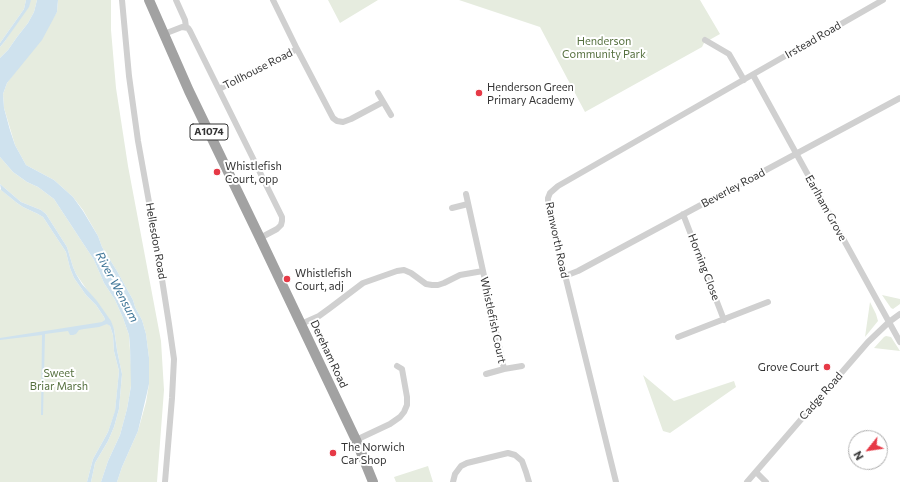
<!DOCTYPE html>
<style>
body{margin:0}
#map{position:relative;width:900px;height:482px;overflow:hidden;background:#fff;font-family:Commissioner,sans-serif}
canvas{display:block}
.north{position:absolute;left:848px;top:430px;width:40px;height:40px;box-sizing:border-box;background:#fff;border:1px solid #adadad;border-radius:50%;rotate:240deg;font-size:11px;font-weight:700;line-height:16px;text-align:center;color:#333}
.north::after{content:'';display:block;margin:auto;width:14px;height:18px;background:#e63946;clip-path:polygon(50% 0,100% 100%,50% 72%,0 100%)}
</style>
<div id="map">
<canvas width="900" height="482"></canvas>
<div class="north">N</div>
</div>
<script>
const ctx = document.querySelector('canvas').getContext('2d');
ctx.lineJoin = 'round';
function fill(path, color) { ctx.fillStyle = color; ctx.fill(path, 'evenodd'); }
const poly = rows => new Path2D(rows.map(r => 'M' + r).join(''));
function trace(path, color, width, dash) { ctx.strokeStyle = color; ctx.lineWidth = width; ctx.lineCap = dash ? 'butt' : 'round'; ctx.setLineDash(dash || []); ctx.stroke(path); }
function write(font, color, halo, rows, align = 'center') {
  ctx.font = font + ' Commissioner,sans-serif'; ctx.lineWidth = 4; ctx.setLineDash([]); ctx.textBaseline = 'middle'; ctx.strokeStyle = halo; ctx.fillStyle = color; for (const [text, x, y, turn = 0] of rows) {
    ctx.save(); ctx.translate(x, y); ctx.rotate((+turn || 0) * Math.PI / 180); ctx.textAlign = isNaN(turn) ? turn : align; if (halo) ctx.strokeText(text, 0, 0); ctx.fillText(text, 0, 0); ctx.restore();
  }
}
fill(poly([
 [0,0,26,0,24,9,0,43],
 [31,0,37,0,34,12,28,23,17,37,8,50,0,58,0,47,5,41],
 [58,0,111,0,111,30,116,88,128,166,161,341,164,390,157,482,117,482,122,467,138,431,146,402,149,384,149,358,146,334,142,320,135,307,133,300,117,271,102,247,98,236,83,210,73,197,54,180,26,165,15,145,4,108,3,94,7,83,57,12],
 [328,0,378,0,340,23],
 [459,0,700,0,720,34,704,43,702,47,585,112,540,27],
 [0,157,13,172,27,182,38,187,54,199,94,260,104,283,115,300,123,318,129,335,131,366,131,386,127,409,120,435,108,461,101,482,91,482,95,463,108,441,114,427,119,409,122,374,117,350,114,329,76,274,73,267,67,247,46,214,41,210,21,202,0,184],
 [0,189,17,203,23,207,38,214,43,217,66,252,70,268,74,278,86,295,96,305,104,317,105,320,110,326,113,335,114,351,119,371,115,412,108,432,93,459,87,482,0,482],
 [882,295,900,299,900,304,893,309,891,308],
 [870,302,876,314,878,321,865,337],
 [886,336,891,337,900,351,874,348,884,337],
 [643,375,674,401,734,381,736,387,670,433,663,431],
 [428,466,433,482,396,482,394,477]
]), '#e6ecdf');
fill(poly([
 [26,0,31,0,29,7,5,41,0,47,0,43,24,9],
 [37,0,58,0,57,12,42,40,7,83,3,94,4,108,10,130,15,145,26,165,54,180,73,197,83,211,98,236,102,247,117,271,133,300,135,307,142,320,146,334,149,358,149,384,147,393,138,431,122,467,117,482,101,482,108,461,120,435,127,409,131,386,130,346,129,335,123,318,115,300,104,283,94,260,54,199,38,187,27,182,13,172,0,157,0,58,8,50,17,37,28,23,34,12],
 [0,184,21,202,41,210,46,214,67,247,73,267,76,274,82,284,97,301,111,321,114,329,117,350,122,374,119,409,114,427,108,441,95,463,91,482,87,482,93,459,108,432,115,411,119,371,114,351,113,335,110,326,107,324,99,327,84,329,79,330,76,334,73,335,70,335,68,331,45,334,43,415,41,415,42,335,0,340,0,338,96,323,102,322,105,320,104,317,96,305,86,295,74,278,70,268,66,252,43,217,38,214,23,207,17,203,1,190]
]), '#cfe2ee');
trace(poly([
 [122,0,129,76,138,141,156,241,169,324,174,359,172,398,165,482],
 [176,0,185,20,186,27],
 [273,0,297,49,333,118,337,121,343,122,351,119,383,102],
 [164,34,182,27,188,28,190,31,282,217,282,221,281,225,277,229,260,238],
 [705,40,729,54,744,80],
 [753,75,900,342],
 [219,89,297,49],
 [378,93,391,115],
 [466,194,483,271],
 [452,208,468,204],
 [683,214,724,320],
 [565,276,578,271,900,98],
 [301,324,319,316,330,308,363,283,397,271,404,270,411,273,426,284,432,285,438,285,444,283,460,275,483,271,504,369,486,374],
 [678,337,768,302],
 [504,369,522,366],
 [356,440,390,424,400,417,404,412,407,405,407,397,402,369,397,366],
 [756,472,766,482],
 [453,482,455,474,461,466,467,463,508,453,515,455,522,461,526,472,529,482],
 [616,482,548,206,548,198,550,193,558,186,883,0],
 [747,482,868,342,889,322,900,314]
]), '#d0d0d0', 6);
trace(poly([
 [149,0,189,91,260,238,356,440,373,482]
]), '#a2a2a2', 10);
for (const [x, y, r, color] of [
 [479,93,4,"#e63946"],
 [217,172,4,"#e63946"],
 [287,279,4,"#e63946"],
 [827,367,4,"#e63946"],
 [333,453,4,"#e63946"]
]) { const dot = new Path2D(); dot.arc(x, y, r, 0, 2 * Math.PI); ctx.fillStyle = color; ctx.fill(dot); trace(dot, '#fff', 1.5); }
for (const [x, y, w] of [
 [209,132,38]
]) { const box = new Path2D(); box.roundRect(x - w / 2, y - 8, w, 16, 3); ctx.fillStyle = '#fff'; ctx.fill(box); trace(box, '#333', 1); }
write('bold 10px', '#333', null, [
 ["A1074",209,132]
]);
write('11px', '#333', '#fff', [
 ["Irstead Road",813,40,-30],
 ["Tollhouse Road",258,69,-27],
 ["Beverley Road",733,188,-28],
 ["Earlham Grove",826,208,61],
 ["Ranworth Road",557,240,78],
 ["Hellesdon Road",156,241,80],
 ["Horning Close",704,267,69],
 ["Whistlefish Court",493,320,78],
 ["Dereham Road",329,354,65],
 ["Cadge Road",821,396,-49]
]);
write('11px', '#56703f', '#fff', [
 ["Henderson",604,41],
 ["Community Park",604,54],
 ["Sweet",59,373],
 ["Briar Marsh",59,386]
]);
write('11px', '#333', '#fff', [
 ["Henderson Green",487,87],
 ["Primary Academy",487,100],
 ["Whistlefish",225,166],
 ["Court, opp",225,179],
 ["Whistlefish",295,273],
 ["Court, adj",295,286],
 ["Grove Court",819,367,"right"],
 ["The Norwich",341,447],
 ["Car Shop",341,460]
], 'left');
write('italic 12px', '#3f7597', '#fff', [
 ["River Wensum",117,287,62]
]);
</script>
